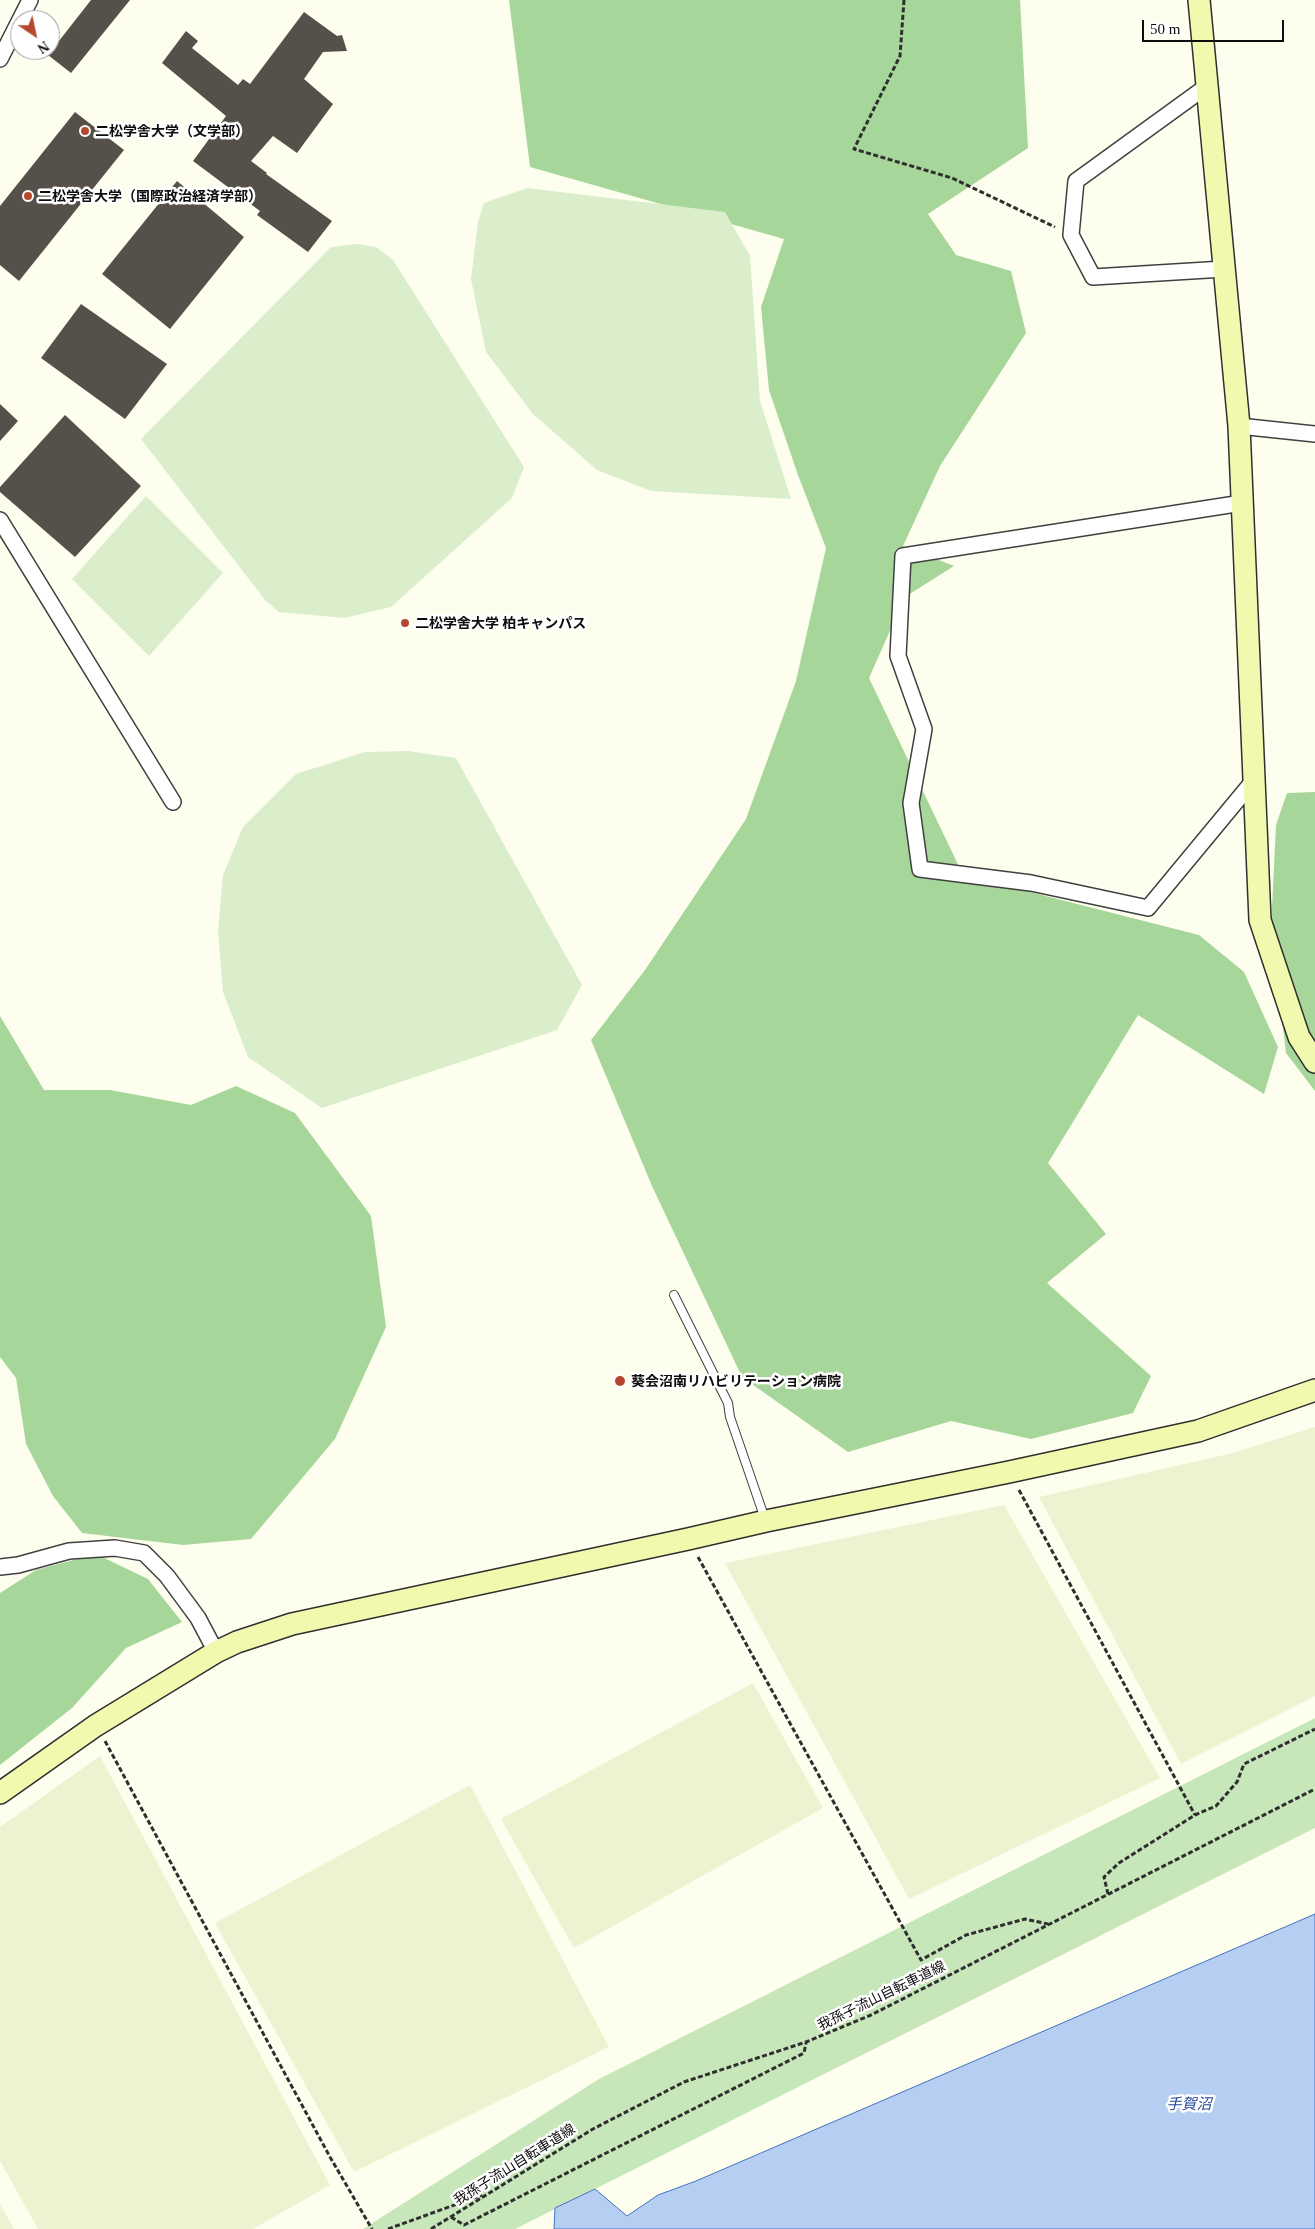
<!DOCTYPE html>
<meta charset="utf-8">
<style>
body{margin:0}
#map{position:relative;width:1315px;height:2229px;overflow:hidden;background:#fdfeee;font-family:Georgia,serif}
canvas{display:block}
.north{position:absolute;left:10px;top:10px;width:50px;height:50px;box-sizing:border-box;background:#fff;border:1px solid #9e9e9e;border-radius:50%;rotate:146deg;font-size:14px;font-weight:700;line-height:20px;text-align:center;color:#0d0d0d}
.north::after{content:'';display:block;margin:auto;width:18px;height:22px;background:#b4472e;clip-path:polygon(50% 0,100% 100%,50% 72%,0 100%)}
.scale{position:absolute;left:1142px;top:20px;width:142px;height:22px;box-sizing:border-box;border:2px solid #0d0d0d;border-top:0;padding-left:6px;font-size:15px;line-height:18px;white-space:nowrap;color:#0d0d0d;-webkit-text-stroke:4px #fff;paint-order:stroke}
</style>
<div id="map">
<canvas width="1315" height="2229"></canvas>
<div class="north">N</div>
<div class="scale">50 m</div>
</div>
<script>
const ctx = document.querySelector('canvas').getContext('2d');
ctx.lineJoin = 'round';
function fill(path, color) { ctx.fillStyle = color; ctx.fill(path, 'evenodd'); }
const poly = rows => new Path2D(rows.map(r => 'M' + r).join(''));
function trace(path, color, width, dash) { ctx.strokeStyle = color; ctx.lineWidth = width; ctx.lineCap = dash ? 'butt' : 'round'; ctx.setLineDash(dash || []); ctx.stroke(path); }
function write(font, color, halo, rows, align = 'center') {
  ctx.font = font + ' Georgia,"Noto Sans JP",serif'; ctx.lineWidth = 5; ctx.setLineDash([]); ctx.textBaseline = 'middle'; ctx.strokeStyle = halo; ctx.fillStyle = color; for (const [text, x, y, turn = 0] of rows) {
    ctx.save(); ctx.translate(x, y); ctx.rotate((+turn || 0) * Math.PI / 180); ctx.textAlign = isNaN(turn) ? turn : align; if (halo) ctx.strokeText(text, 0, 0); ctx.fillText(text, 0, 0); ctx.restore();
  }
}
fill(poly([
 [1315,1427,1315,1696,1181,1764,1039,1497,1233,1453],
 [1004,1505,1160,1778,909,1899,725,1563],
 [753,1683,823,1808,574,1948,501,1819],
 [100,1756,330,2185,253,2229,38,2229,0,2161,0,1827],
 [470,1785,609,2047,354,2172,215,1923],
 [0,2204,14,2229,0,2229]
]), '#edf2d0');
fill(poly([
 [1315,1718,1315,1828,515,2229,363,2229,599,2079]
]), '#c7e6ba');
fill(poly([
 [509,0,1020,0,1028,148,928,214,956,255,1011,271,1026,333,940,466,903,546,954,566,905,597,869,678,963,875,1199,935,1244,972,1278,1047,1264,1094,1138,1015,1048,1163,1106,1234,1047,1283,1151,1376,1133,1413,1031,1439,951,1421,848,1452,742,1377,652,1186,591,1040,645,970,746,819,796,681,826,548,798,475,769,390,761,307,784,239,530,167],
 [1315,792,1315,1091,1286,1053,1271,929,1276,825,1287,793],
 [0,1016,44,1090,110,1090,191,1105,236,1086,295,1113,371,1216,386,1327,335,1439,251,1539,183,1545,82,1533,53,1496,26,1444,16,1378,0,1357],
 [96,1554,148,1579,182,1622,126,1648,72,1708,0,1765,0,1593,36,1570]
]), '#a7d69a');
fill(poly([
 [527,188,725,212,750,256,760,401,791,499,651,491,597,470,533,414,486,352,471,279,478,222,484,203],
 [357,244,376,247,393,260,524,467,512,498,391,607,344,618,279,612,265,600,141,439,331,247],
 [146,496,223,573,149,656,72,579],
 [408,751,456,758,582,985,557,1030,322,1108,248,1057,223,992,218,931,223,875,243,827,296,774,365,752]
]), '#daeecb');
const water = poly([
 [1315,1914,1315,2229,554,2229,555,2208,595,2189,627,2216,658,2195,696,2181,1315,1914]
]);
fill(water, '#b6cef2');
trace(water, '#4272c4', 1);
fill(poly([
 [91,0,130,0,71,73,48,55],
 [304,12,337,36,342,35,347,51,323,52,304,79,333,104,297,153,273,136,251,161,267,173,266,174,332,221,308,252,257,215,260,211,193,161,226,116,162,63,186,31,198,41,192,48,238,85,243,79,250,84],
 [75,112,124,150,19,281,0,265,0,206],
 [177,181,244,237,170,329,102,274],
 [81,304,167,364,125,419,41,358],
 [0,404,18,421,0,441],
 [65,415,141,486,75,557,0,492,0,487]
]), '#55514a');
const lane = poly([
 [674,1295,728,1403,730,1417,765,1519]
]);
const street = poly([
 [0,59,30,0],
 [1207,86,1076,181,1071,235,1093,277,1224,269],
 [1239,426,1315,434],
 [1242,503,903,556,898,656,924,729,911,803,920,869,1031,883,1148,908,1254,780],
 [0,520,173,802],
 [0,1567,18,1565,69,1551,115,1548,144,1553,167,1576,198,1618,216,1652]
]);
const secondary = poly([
 [1199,0,1239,426,1260,920,1299,1037,1315,1062],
 [0,1793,95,1726,216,1652,237,1642,292,1624,688,1539,766,1521,1009,1472,1198,1431,1315,1390]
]);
trace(lane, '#404040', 10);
trace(street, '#404040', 18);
trace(secondary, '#2f2f2f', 24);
trace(poly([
 [904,0,900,56,854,149,952,178,1055,227],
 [1019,1490,1195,1815],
 [698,1557,921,1960,966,1935,1025,1919,1048,1924],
 [105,1741,330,2157,372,2229],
 [1108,1894,1104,1877,1119,1863,1195,1815,1216,1806,1237,1782,1244,1764,1315,1729],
 [451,2217,464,2225,804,2053,806,2043],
 [388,2229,482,2195],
 [431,2229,593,2129,684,2082,806,2042,871,2015,1315,1789]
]), '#2f2f2f', 3, [5, 2.5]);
trace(lane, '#fff', 8);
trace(street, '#fff', 15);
trace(secondary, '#f0f9ae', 21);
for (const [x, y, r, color] of [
 [85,131,5,"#b4472e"],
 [28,196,5,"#b4472e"],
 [405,623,5,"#b4472e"],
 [620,1381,6,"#b4472e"]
]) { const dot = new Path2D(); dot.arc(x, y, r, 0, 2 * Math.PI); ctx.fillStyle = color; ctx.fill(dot); trace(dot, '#fff', 2); }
write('bold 14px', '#0d0d0d', '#fff', [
 ["二松学舎大学（文学部）",95,131],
 ["二松学舎大学（国際政治経済学部）",38,196],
 ["二松学舍大学 柏キャンパス",415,623],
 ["葵会沼南リハビリテーション病院",631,1381]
], 'left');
write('14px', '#0d0d0d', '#fff', [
 ["我孫子流山自転車道線",881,1995,-26],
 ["我孫子流山自転車道線",514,2164,-32]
]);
write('italic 15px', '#1f4696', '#fff', [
 ["手賀沼",1189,2103]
]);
</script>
